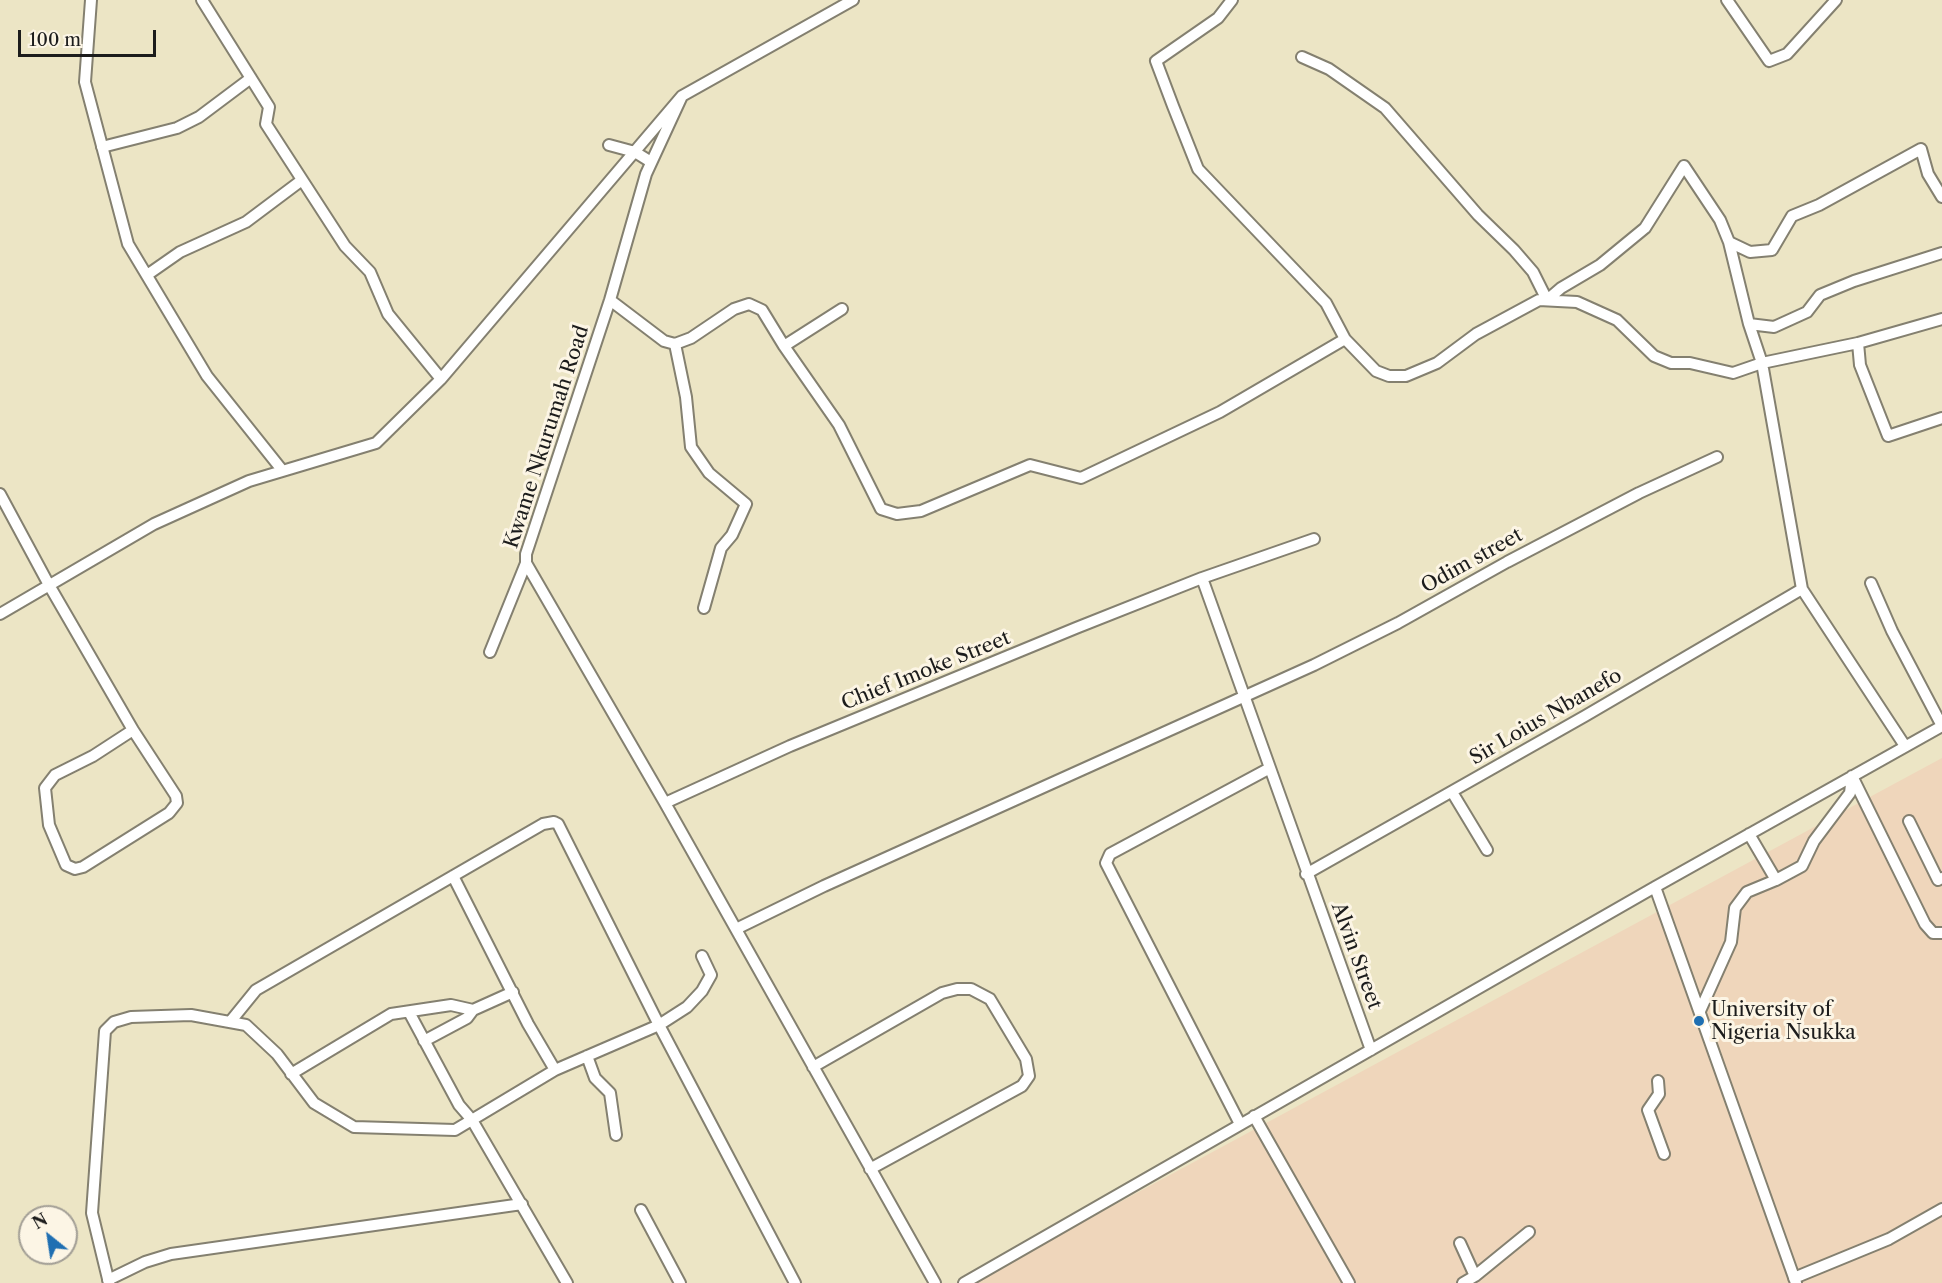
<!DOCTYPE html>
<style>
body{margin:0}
#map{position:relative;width:1942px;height:1283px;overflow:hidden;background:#ece5c5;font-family:"Libre Caslon Text",serif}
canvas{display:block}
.north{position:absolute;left:18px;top:1205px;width:60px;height:60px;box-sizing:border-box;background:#fcf5e5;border:2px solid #a29e95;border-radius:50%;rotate:330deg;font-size:16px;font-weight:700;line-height:24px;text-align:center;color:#1c1c1c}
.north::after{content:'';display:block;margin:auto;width:21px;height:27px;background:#1f6fb2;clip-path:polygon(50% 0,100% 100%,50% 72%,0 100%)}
.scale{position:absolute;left:18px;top:30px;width:138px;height:27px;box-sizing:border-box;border:3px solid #1c1c1c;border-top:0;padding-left:8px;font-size:18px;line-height:21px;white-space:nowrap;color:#1c1c1c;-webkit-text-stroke:4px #fcf5e5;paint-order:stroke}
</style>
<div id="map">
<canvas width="1942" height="1283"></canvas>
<div class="north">N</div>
<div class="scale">100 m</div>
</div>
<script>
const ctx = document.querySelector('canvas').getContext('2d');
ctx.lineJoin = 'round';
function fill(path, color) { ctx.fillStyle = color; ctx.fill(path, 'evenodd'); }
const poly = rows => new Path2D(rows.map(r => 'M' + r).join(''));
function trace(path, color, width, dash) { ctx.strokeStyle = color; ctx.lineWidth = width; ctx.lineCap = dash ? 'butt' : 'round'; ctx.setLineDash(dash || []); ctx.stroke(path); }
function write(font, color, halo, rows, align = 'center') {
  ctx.font = font + ' "Libre Caslon Text",serif'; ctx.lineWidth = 6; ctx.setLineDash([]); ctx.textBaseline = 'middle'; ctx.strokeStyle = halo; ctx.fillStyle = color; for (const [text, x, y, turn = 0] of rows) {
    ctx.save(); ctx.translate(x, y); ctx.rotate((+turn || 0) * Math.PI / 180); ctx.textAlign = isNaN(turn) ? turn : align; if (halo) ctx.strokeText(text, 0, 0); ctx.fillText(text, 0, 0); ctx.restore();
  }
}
fill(poly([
 [1942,758,1942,1283,970,1283]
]), '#efd6bb');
const street = poly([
 [91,0,85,82,128,244,207,376,282,470],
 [202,0,269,107,266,124,345,246,370,272,388,314,441,379],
 [1232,0,1218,18,1156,61,1173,106,1198,169,1326,303,1345,339,1376,371,1389,376,1406,376,1437,363,1476,334,1539,300,1577,302,1617,320,1654,356,1671,363,1690,363,1733,373,1762,363,1858,343,1942,319],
 [1727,0,1769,61,1787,54,1836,0],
 [1302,57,1329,69,1385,108,1478,215,1514,250,1533,272,1547,300,1561,288,1600,265,1645,228,1684,166,1720,220,1729,242,1749,324,1762,363,1802,589,1905,746],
 [682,96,646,174,610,300,526,554,526,563,665,803,935,1283],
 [609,145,635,152,651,162],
 [102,147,177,128,199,117,251,78],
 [1729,242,1750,252,1772,250,1792,216,1819,205,1921,149,1928,174,1942,197],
 [147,275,180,252,246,222,302,180],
 [610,300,664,341,675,344,691,338,734,309,749,304,762,310,784,346,839,425,881,509,897,514,921,511,1030,465,1081,478,1220,412,1345,339],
 [1749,324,1774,327,1807,312,1820,295,1854,281,1942,253],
 [1858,343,1860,365,1888,436,1942,418],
 [675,344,686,397,691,447,709,473,746,504,732,535,721,548,704,608],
 [784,346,842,309],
 [0,494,49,585,133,730,176,796,177,803,169,813,83,867,75,869,66,865,49,825,45,788,55,775,93,756,133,730],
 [1202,578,1371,1050],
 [1871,583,1892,631,1942,726],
 [0,614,154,524,249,481,376,443,441,379,682,96,853,0],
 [490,652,526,563],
 [1852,776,1925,924,1933,933,1942,933],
 [1452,792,1487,850],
 [665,803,790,746,1076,628,1202,578,1314,539],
 [1909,821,1938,880,1942,878],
 [1306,874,1585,716,1802,589],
 [453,876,528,1024,555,1070],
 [1776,880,1802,866,1814,841,1850,793,1852,776],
 [1655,887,1796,1283],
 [736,929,824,886,1314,665,1398,623,1507,562,1639,493,1717,457],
 [1700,1011,1731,942,1735,908,1747,892,1776,880,1749,834],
 [409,1012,459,1105,472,1120,567,1283],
 [230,1022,256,990,543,824,554,822,558,824,659,1025,795,1283],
 [424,1041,467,1018,473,1010,513,992],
 [587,1056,595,1078,610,1093,616,1135],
 [813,1067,942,993,957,989,971,989,990,999,1026,1059,1029,1076,1022,1086,870,1169],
 [291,1074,391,1014,451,1005,473,1010],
 [1658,1081,1659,1094,1648,1110,1664,1154],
 [1254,1116,1349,1283],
 [1240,1124,1106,863,1110,854,1270,768],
 [641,1210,680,1283],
 [1460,1243,1475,1276,1529,1232],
 [1794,1278,1889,1239,1942,1209],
 [108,1280,145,1262,171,1254,522,1204],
 [109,1283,92,1213,105,1031,114,1022,131,1017,191,1015,246,1025,277,1054,314,1103,354,1127,455,1130,555,1070,659,1025,687,1007,702,991,711,975,702,956],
 [964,1283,1655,887,1942,726],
 [1463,1283,1475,1276]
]);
trace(street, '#848070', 14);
trace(street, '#fff', 10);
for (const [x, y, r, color] of [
 [1699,1021,6,"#1f6fb2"]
]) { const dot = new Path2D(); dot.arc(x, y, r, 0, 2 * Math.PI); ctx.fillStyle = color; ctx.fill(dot); trace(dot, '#fcf5e5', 2); }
write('20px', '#1c1c1c', '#fcf5e5', [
 ["Kwame Nkurumah Road",547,437,-72],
 ["Odim street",1472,561,-29],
 ["Chief Imoke Street",926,671,-22],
 ["Sir Loius Nbanefo",1546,717,-30],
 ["Alvin Street",1356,956,70]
]);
write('20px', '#1c1c1c', '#fcf5e5', [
 ["University of",1711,1010],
 ["Nigeria Nsukka",1711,1033]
], 'left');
</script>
